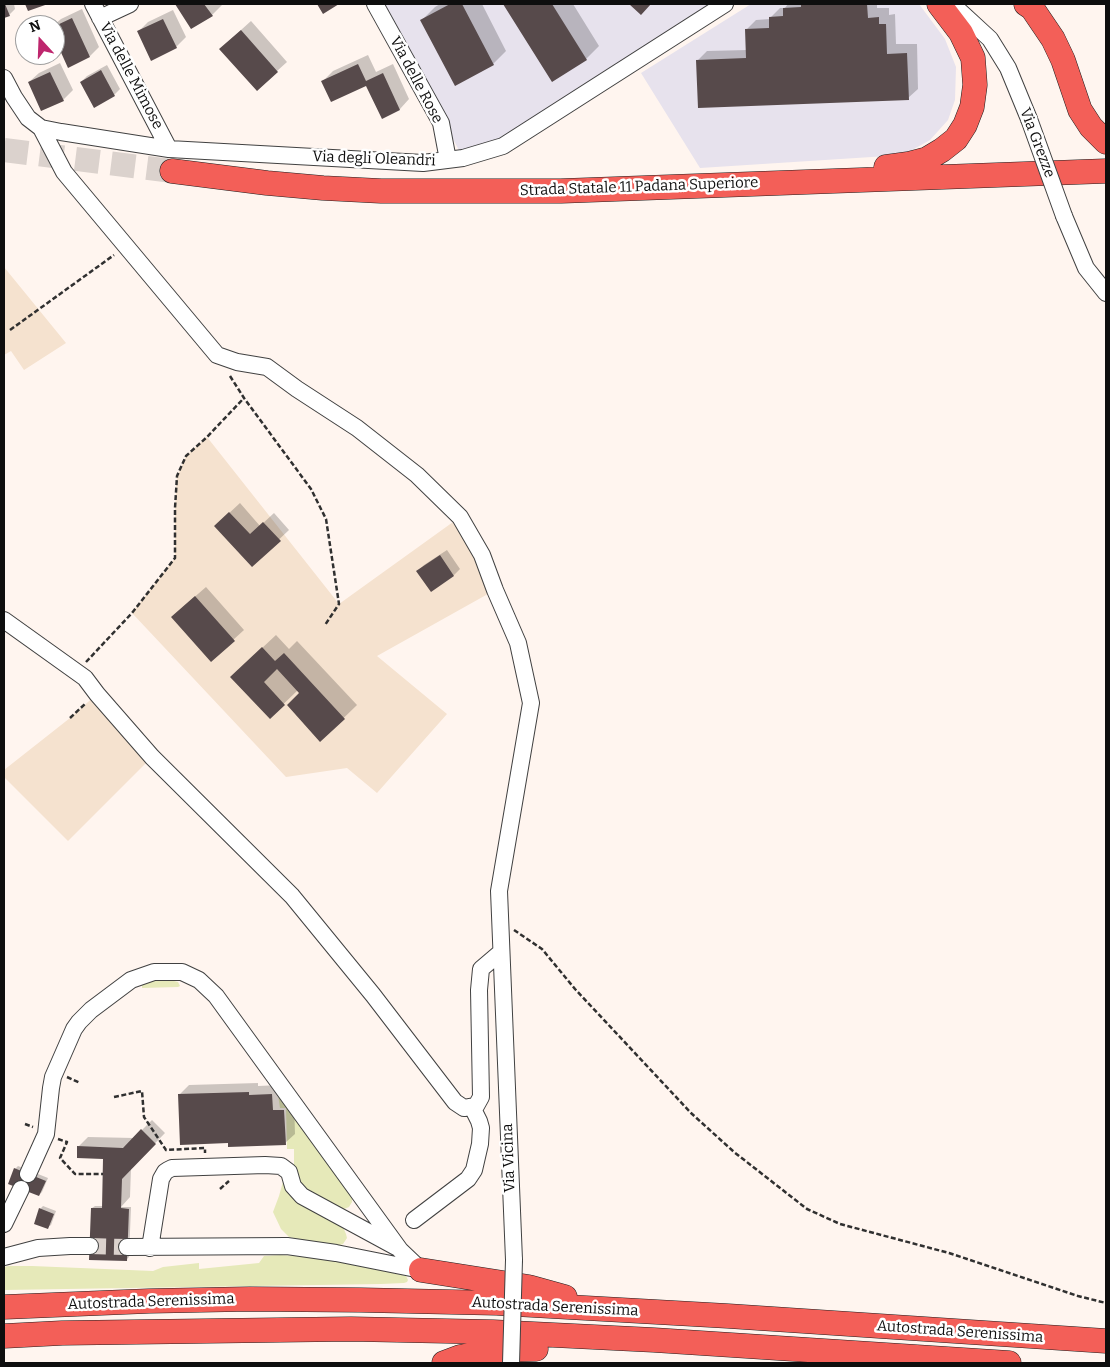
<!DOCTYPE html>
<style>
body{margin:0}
#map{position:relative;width:1110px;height:1367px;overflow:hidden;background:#fff5ef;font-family:Bitter,serif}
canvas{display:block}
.frame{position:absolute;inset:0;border:5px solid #0e0e0e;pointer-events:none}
.north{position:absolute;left:15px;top:15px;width:50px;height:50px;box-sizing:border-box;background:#fff;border:1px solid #9f9f9f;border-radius:50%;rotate:340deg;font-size:14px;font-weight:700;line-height:20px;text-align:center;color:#0e0e0e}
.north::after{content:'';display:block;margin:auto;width:18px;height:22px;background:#be266d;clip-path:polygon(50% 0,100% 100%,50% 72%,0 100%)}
</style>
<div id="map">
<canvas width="1110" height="1367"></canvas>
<div class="frame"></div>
<div class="north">N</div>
</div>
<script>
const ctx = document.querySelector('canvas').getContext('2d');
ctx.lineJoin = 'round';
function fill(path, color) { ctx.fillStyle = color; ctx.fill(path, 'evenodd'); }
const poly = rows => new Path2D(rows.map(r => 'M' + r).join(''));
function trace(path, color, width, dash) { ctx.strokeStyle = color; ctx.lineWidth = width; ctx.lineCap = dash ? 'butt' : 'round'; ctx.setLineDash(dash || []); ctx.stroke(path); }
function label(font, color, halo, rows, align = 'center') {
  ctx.font = font + ' Bitter,serif'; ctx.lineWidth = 5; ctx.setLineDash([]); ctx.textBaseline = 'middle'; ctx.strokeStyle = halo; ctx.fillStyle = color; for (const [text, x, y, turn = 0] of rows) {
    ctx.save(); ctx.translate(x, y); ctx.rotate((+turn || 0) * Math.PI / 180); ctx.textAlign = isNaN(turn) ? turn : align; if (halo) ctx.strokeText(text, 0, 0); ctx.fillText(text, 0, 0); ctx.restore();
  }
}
const industrial = poly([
 [382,4,725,4,503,146,463,158],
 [751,4,919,4,945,39,956,67,955,100,948,120,930,140,903,155,700,168,641,73]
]);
const farmland = poly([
 [4,267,66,343,24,370,11,351,4,355],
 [207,437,339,604,460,517,495,590,377,656,447,714,377,793,347,768,286,777,132,613,175,558,175,508,177,476,186,456],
 [97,694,152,757,68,841,4,777,4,770,70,718]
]);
const green = poly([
 [147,981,174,981,178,982,180,986,178,987,142,988,142,985],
 [278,1095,352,1196,352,1202,349,1207,344,1209,337,1209,317,1198,300,1185,294,1167,294,1149,287,1149,286,1108,280,1108],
 [284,1178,343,1227,346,1234,347,1238,343,1244,337,1246,329,1245,289,1237,281,1229,273,1212,279,1196],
 [280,1255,326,1258,406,1276,408,1280,407,1282,404,1283,381,1284,4,1290,4,1267,9,1266,32,1266,153,1271,163,1267,199,1263,199,1269,259,1263,264,1256]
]);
const shadow = poly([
 [4,4,14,4,15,9,9,15,4,17],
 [177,4,221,4,222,5,212,15,191,28],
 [440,4,482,4,506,51,493,64,422,20,435,7],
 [505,4,573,4,599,46,586,59,553,81],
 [788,4,877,4,877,8,889,8,889,15,895,14,896,44,917,44,918,89,908,98,697,61,707,51,747,50,746,30,756,20,770,19,770,18,780,8,785,8],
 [82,9,99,47,90,56,55,36,54,25,61,19],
 [173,10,186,37,176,47,138,32,148,22],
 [251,21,287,62,257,89,231,39],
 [368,55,376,72,393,64,409,99,400,109,382,117,367,84,323,81,333,71],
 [60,63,73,90,63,100,29,82,39,73],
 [107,65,120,89,114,95,81,82,87,76],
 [240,503,260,526,274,513,289,530,252,565,226,516],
 [447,550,460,569,454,575,431,590,418,571,424,565],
 [206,587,244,630,211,660,183,607],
 [276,635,289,649,297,641,357,705,321,740,301,693,298,690,270,717,245,664],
 [258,1083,258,1086,281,1085,282,1101,294,1100,295,1134,285,1143,179,1095,189,1085],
 [152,1120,165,1133,131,1168,130,1197,121,1207,131,1207,129,1257,126,1260,92,1208,95,1206,103,1206,104,1158,78,1147,88,1137,134,1138],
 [18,1166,48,1178,42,1192,39,1195,15,1169],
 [43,1206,56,1211,51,1225,48,1227,40,1209]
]);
const building = poly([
 [4,4,5,4,10,16,4,18],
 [25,4,48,4,28,11],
 [175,4,204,4,213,16,191,29],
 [317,4,339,4,323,14],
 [450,4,462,4,494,65,455,86,420,20],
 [503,4,552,4,587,60,552,82],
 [629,4,651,4,641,15],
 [801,4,867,4,868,18,879,17,879,24,886,24,887,54,907,53,909,100,698,108,696,60,746,58,745,29,769,28,769,17,783,16,783,8,801,7],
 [72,18,90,57,68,68,55,39,55,26],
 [163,19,177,48,151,61,137,31],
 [241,30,278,72,257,91,219,49],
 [358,64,366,81,383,73,400,110,382,119,366,86,331,102,321,81],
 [101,70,115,96,94,108,80,82],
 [50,72,64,101,41,111,28,82],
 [229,512,250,534,263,522,281,541,252,567,214,526],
 [440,555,454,576,431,592,416,571],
 [195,596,235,641,211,662,171,617],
 [262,647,275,661,284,653,345,719,320,742,287,705,299,693,277,669,264,682,285,705,270,719,230,677],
 [249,1092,249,1095,272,1094,273,1110,284,1110,286,1145,228,1147,228,1143,180,1145,178,1094],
 [141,1129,156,1144,122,1179,121,1208,129,1209,127,1261,89,1260,91,1208,102,1208,103,1159,77,1158,77,1146,123,1148],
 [14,1168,46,1181,39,1196,8,1184],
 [39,1208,54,1214,48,1229,34,1224]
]);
const minorTunnel = poly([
 [90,1246,127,1247]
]);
const highwayTunnel = poly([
 [4,150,172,171]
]);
const path = poly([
 [10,330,114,255],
 [230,376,244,398,311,489,326,519,339,604,325,625],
 [86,662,132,613,175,558,175,508,177,476,186,456,207,437,244,398],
 [70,718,86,703],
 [514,930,542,949,575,989,691,1113,734,1152,807,1209,840,1224,949,1253,1078,1296,1106,1303],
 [67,1077,80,1083],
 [114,1097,142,1091,144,1117,166,1150,205,1148,205,1153],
 [25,1124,33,1127],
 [58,1139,67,1142,60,1158,75,1174,103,1174],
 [220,1189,229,1181]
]);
const minor = poly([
 [93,4,169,149],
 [375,4,441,123,448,160],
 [952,4,990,39,1008,68,1029,119],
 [100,18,130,4],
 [4,78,14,97,28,118,41,128,61,132,169,149,423,163,463,158,503,146,725,4],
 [41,128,64,172,217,355,237,362,267,367,297,389,357,428,417,475,460,517,482,555,495,590,518,643,531,703,499,891,514,1260],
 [1064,216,1086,268,1106,293],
 [4,620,85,678,97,694,152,757,292,896,373,995,455,1102,464,1108,476,1106,481,1097,479,990,481,969,501,952],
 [28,1174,46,1134,51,1088,53,1077,74,1029,79,1022,91,1010,131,980,154,972,182,972,199,980,216,996,400,1250,421,1270],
 [414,1220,468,1179,474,1170,480,1144,481,1128,479,1121,472,1107],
 [4,1224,21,1189],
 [127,1247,287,1246,336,1253,421,1270],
 [150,1248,161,1179,165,1172,168,1170,172,1168,265,1165,281,1166,289,1172,293,1186,302,1196,396,1247],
 [4,1257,38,1248,70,1246,90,1246]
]);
const highway = poly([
 [1026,4,1032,8,1053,39,1063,60,1080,110,1091,127,1106,142],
 [886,167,908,164,927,159,942,150,956,139,965,125,972,107,975,85,973,58,961,33,939,4],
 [172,171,267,183,323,188,381,191,561,191,1106,171],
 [421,1270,529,1287,565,1297],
 [4,1307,149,1301,250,1299,361,1300,497,1303,728,1316,1106,1341],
 [4,1336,62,1333,351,1329,493,1332,654,1340,1009,1363],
 [444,1363,460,1357,485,1352,501,1350,536,1349]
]);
const minorBridge = poly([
 [1029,119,1064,216],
 [511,1363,514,1260]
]);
const streetNames = [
 ["Via delle Mimose",131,76,62],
 ["Via delle Rose",416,80,62],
 ["Via Grezze",1037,143,69],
 ["Via degli Oleandri",374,159,2],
 ["Strada Statale 11 Padana Superiore",639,187,-2],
 ["Via Vicina",509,1158,-92],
 ["Autostrada Serenissima",151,1302,-2],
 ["Autostrada Serenissima",555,1307,3],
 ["Autostrada Serenissima",960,1332,4]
];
fill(industrial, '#e7e2ed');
fill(farmland, '#f5e2cf');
fill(green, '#e6e9b9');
fill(shadow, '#0003');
fill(building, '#574a4b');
trace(minorTunnel, '#dbd2cd', 16, [16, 8]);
trace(highwayTunnel, '#dbd2cd', 24, [24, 12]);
trace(minor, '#414141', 18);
trace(highway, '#1f1f1f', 25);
trace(path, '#303030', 2.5, [5, 2.5]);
trace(minor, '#fff', 16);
trace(highway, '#f35f58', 24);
trace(minorBridge, '#414141', 18, []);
trace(minorBridge, '#fff', 16);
label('15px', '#0e0e0e', '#fff', streetNames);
</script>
